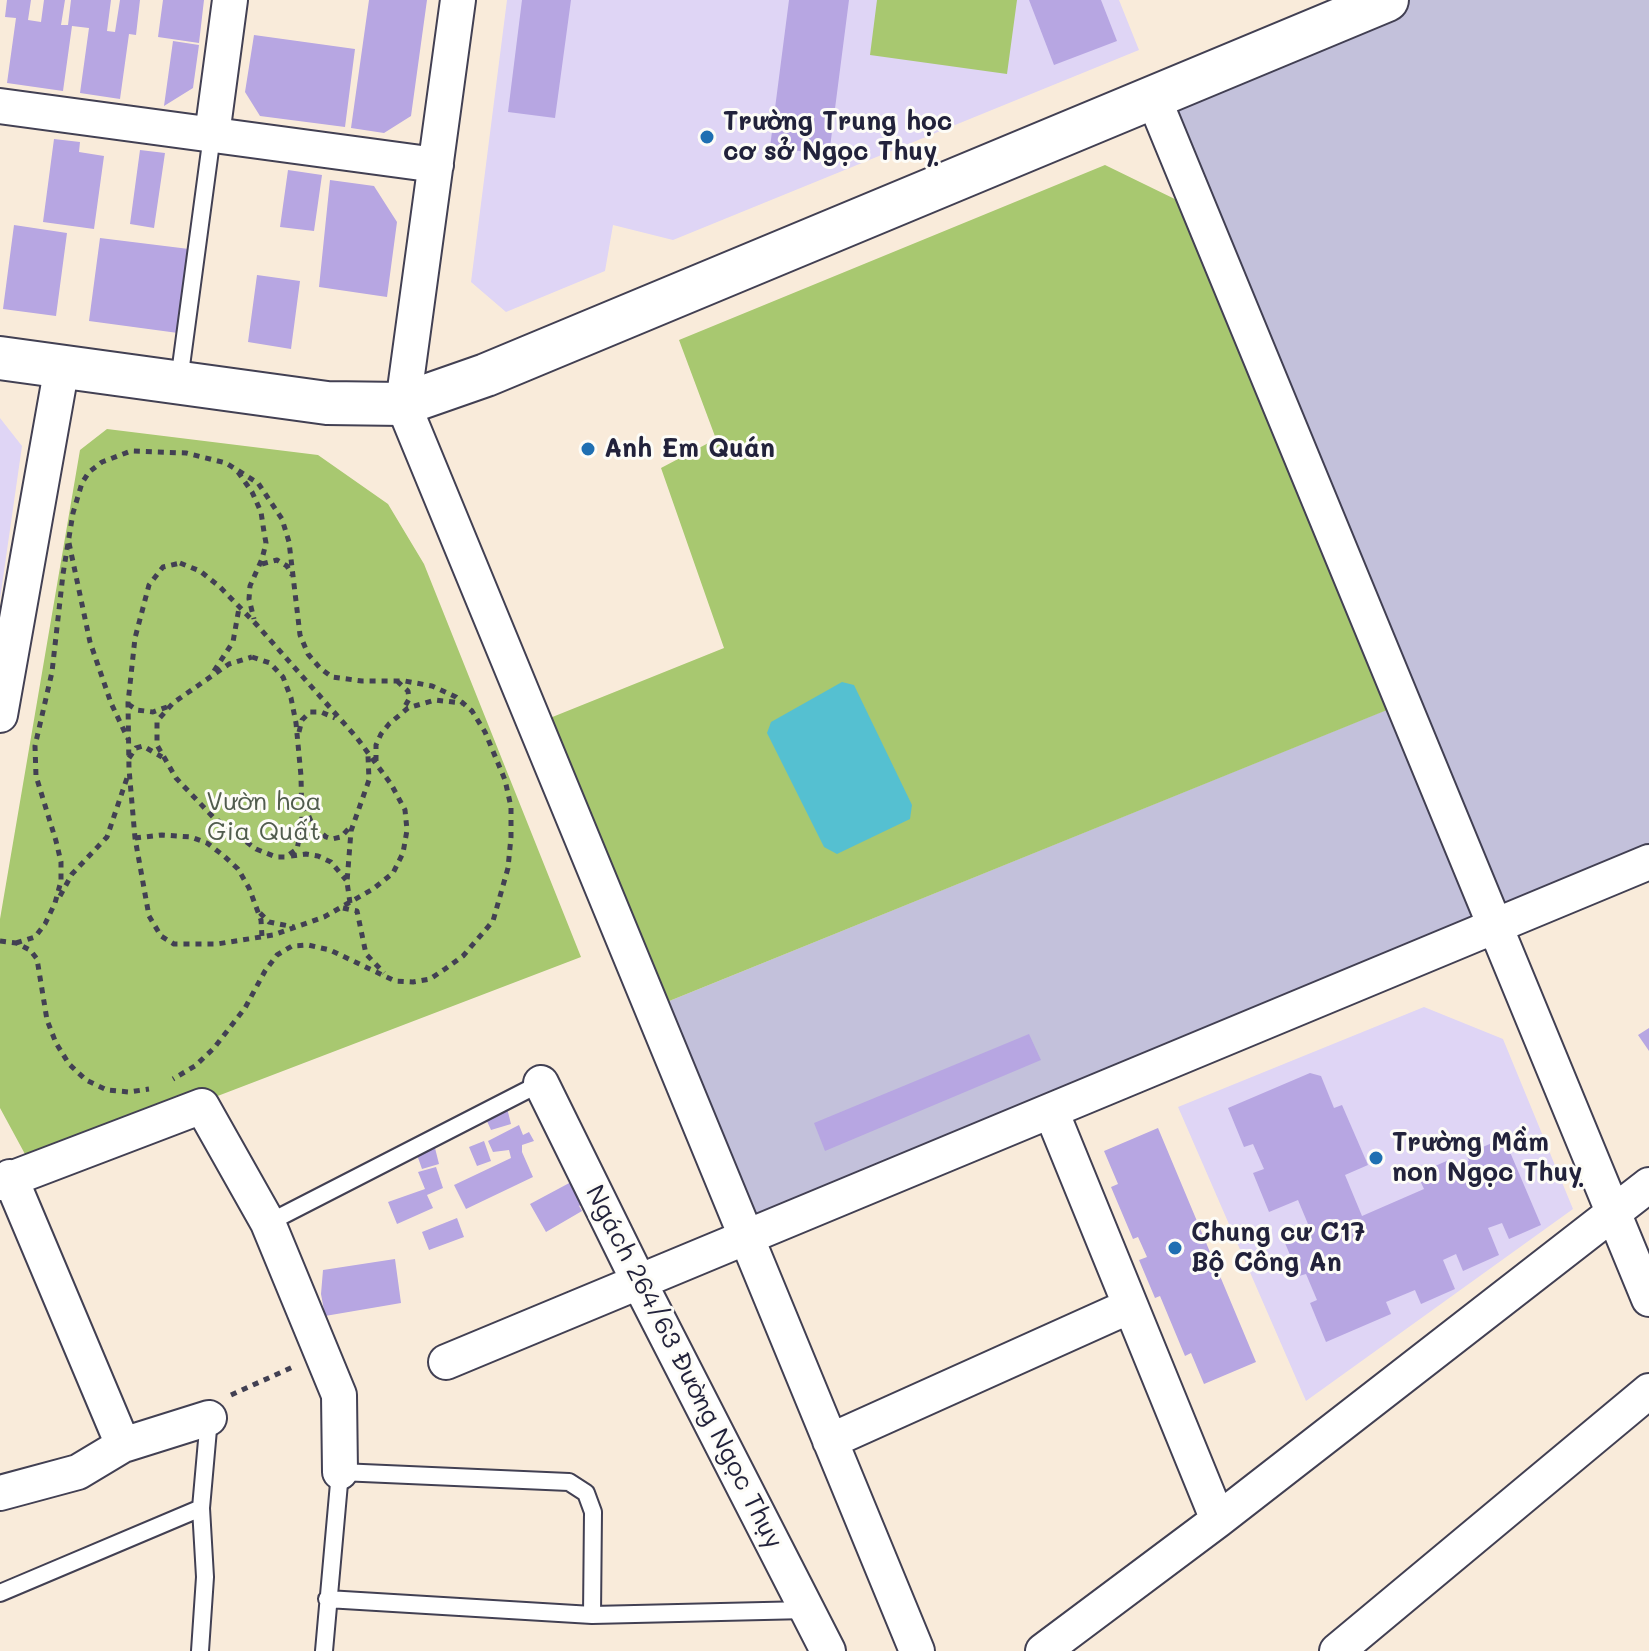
<!DOCTYPE html>
<meta charset="utf-8">
<style>
body{margin:0}
canvas{display:block;background:#f9ebda}
</style>
<canvas width="1649" height="1651"></canvas>
<script>
const ctx = document.querySelector('canvas').getContext('2d');
ctx.lineJoin = 'round';
function fill(path, color) { ctx.fillStyle = color; ctx.fill(path, 'evenodd'); }
const poly = rows => new Path2D(rows.map(r => 'M' + r).join(''));
function trace(path, color, width, dash) { ctx.strokeStyle = color; ctx.lineWidth = width; ctx.lineCap = dash ? 'butt' : 'round'; ctx.setLineDash(dash || []); ctx.stroke(path); }
function label(font, color, halo, rows, align = 'center') {
  ctx.font = font + ' Mali,sans-serif'; ctx.lineWidth = 6; ctx.setLineDash([]); ctx.textBaseline = 'middle'; ctx.strokeStyle = halo; ctx.fillStyle = color; for (const [text, x, y, turn = 0] of rows) {
    ctx.save(); ctx.translate(x, y); ctx.rotate((+turn || 0) * Math.PI / 180); ctx.textAlign = isNaN(turn) ? turn : align; if (halo) ctx.strokeText(text, 0, 0); ctx.fillText(text, 0, 0); ctx.restore();
  }
}
const built = poly([
 [507,0,1119,0,1139,50,673,240,613,225,605,271,506,312,471,282],
 [0,418,22,446,0,599],
 [1424,1007,1503,1039,1573,1209,1306,1401,1178,1107]
]);
const industrial = poly([
 [1387,0,1649,0,1649,862,746,1237,652,1008,1391,708,1153,97]
]);
const green = poly([
 [877,0,1017,0,1007,74,870,55],
 [1105,165,1183,203,1392,708,652,1008,535,724,724,648,661,468,716,439,679,340],
 [107,429,318,455,388,504,424,564,581,957,32,1167,0,1108,0,919,80,450]
]);
const water = poly([
 [842,682,854,685,912,805,910,819,837,854,824,847,767,733,771,722]
]);
const building = poly([
 [7,0,31,0,28,20,41,22,44,0,65,0,61,25,68,25,71,0,111,0,107,31,115,32,120,0,140,0,136,35,129,34,120,99,80,93,89,28,72,26,63,91,7,83,16,18,5,17],
 [163,0,204,0,199,43,158,37],
 [369,0,427,0,411,116,384,133,351,128],
 [522,0,571,0,555,118,508,112],
 [789,0,849,0,829,155,770,147],
 [1029,0,1101,0,1117,41,1054,65],
 [254,35,355,49,345,127,260,116,245,92],
 [173,41,199,45,193,88,164,106],
 [54,139,80,142,79,152,104,156,94,229,43,222],
 [140,150,165,153,154,228,130,224],
 [288,170,322,175,314,231,280,227],
 [330,180,374,186,397,222,387,297,319,287],
 [14,225,67,233,56,316,3,309],
 [100,238,189,249,178,333,89,321],
 [257,275,300,281,291,349,248,342],
 [1649,1028,1649,1051,1638,1035],
 [1029,1034,1041,1060,825,1151,814,1123],
 [1310,1073,1321,1076,1334,1108,1342,1105,1368,1165,1345,1175,1362,1216,1424,1189,1417,1174,1451,1159,1454,1167,1469,1161,1466,1154,1504,1138,1541,1225,1509,1239,1502,1223,1488,1228,1499,1255,1463,1271,1456,1254,1443,1260,1455,1289,1421,1304,1415,1290,1386,1302,1391,1314,1326,1342,1310,1303,1317,1300,1306,1274,1299,1276,1282,1236,1308,1224,1298,1200,1269,1212,1253,1173,1264,1169,1253,1144,1244,1147,1228,1108],
 [506,1104,511,1124,491,1130,486,1119],
 [519,1125,523,1135,529,1132,534,1141,522,1145,522,1152,533,1177,466,1209,454,1185,511,1158,509,1150,493,1152,488,1141],
 [1158,1128,1256,1362,1204,1384,1191,1353,1185,1356,1160,1296,1155,1298,1139,1260,1147,1257,1138,1237,1133,1239,1111,1187,1118,1184,1104,1151],
 [484,1141,491,1161,477,1166,469,1147],
 [434,1144,439,1164,422,1169,416,1152],
 [436,1167,443,1188,427,1195,433,1208,397,1224,388,1202,425,1189,418,1172],
 [573,1181,584,1203,579,1206,582,1211,546,1232,530,1204],
 [457,1218,464,1237,429,1250,422,1232],
 [395,1259,401,1303,325,1316,321,1294,323,1270]
]);
const path = poly([
 [238,472,252,492,261,512,264,532,266,543,262,559,250,586,249,599,254,619],
 [69,543,90,642,111,703,128,739],
 [180,563,200,571,220,587,256,624,357,738,391,784,405,810,407,830,403,853,393,873,373,889,324,917,273,935,217,944,174,944,161,936,149,916,135,838,129,769,128,703,135,638,149,585,163,567,180,563],
 [262,564,277,560,287,566,292,575],
 [252,657,270,663,283,677,291,698,296,723,301,776,302,826,297,849,286,857,276,857,256,849,213,817,176,778,157,745,157,721,173,703,229,664,252,657],
 [214,671,233,642,239,608],
 [397,681,408,691,409,699,404,708],
 [128,704,137,710,153,712,167,707],
 [299,732,302,720,310,712,321,712,335,718],
 [129,758,136,748,143,746,162,757],
 [376,761,376,745,381,734,389,724,408,708,435,700,462,703],
 [304,805,313,826,326,837,332,839,341,837,351,826],
 [135,838,162,835,191,837,207,843,224,856,238,869,249,888,261,920,262,937],
 [291,856,306,854,318,856,331,862,346,880],
 [60,896,72,874,107,837,128,775],
 [350,903,347,882,351,831,369,780,368,756],
 [343,908,357,911,366,954,384,973],
 [260,913,269,922,294,927],
 [0,941,16,943,30,950,37,959,47,1020,56,1043,69,1064,86,1080,107,1090,129,1092,149,1089],
 [16,943,35,937,45,924,55,903,61,881,61,862,56,841,36,776,35,746,52,672,63,574,73,513,82,483,89,472,102,462,131,451,186,453,226,463,258,483,282,519,289,542,300,635,308,654,320,668,332,677,362,681,405,681,432,686,456,697,472,711,485,732,505,780,511,807,511,837,508,868,493,921,463,956,445,969,430,979,413,982,395,981,330,950,308,945,292,946,277,955,265,971,245,1008,214,1048,195,1066,173,1079],
 [231,1395,295,1366]
]);
const service = poly([
 [179,381,212,135],
 [268,1223,541,1083],
 [0,1593,201,1508,209,1418],
 [327,1599,592,1615,807,1610],
 [200,1651,205,1577,201,1508],
 [324,1651,340,1472,569,1482,586,1493,593,1512,592,1615]
]);
const minor = poly([
 [458,0,403,404,917,1651],
 [1153,97,1649,1299],
 [0,106,436,165],
 [212,135,230,0],
 [0,715,62,366],
 [541,1083,639,1282,828,1651],
 [1051,1111,1218,1520],
 [10,1177,123,1445],
 [0,1183,202,1106,268,1223,339,1395,340,1472],
 [446,1362,1649,862],
 [830,1441,1130,1306],
 [0,1493,78,1472,123,1445,209,1418],
 [1043,1651,1218,1520,1649,1185],
 [1337,1651,1649,1391]
]);
const tertiary = poly([
 [0,358,327,403,403,404,486,375,1387,0]
]);
const markers = [
 [707,137,8,"#1f6fb2"],
 [588,449,8,"#1f6fb2"],
 [1376,1158,8,"#1f6fb2"],
 [1175,1248,8,"#1f6fb2"]
];
const poiNames = [
 ["Trường Trung học",723,122],
 ["cơ sở Ngọc Thuỵ",723,152],
 ["Anh Em Quán",604,449],
 ["Trường Mầm",1392,1143],
 ["non Ngọc Thuỵ",1392,1173],
 ["Chung cư C17",1191,1233],
 ["Bộ Công An",1191,1263]
];
const parkNames = [
 ["Vườn hoa",264,802],
 ["Gia Quất",264,832]
];
const streetNames = [
 ["Ngách 264/63 Đường Ngọc Thụy",684,1367,63]
];
fill(built, '#dfd5f5');
fill(industrial, '#c3c1db');
fill(green, '#a8c870');
fill(water, '#55c0d1');
fill(building, '#b7a6e2');
trace(service, '#424053', 20);
trace(minor, '#424053', 38);
trace(tertiary, '#424053', 46);
trace(path, '#424053', 5, [6, 6]);
trace(service, '#fff', 16);
trace(minor, '#fff', 34);
trace(tertiary, '#fff', 42);
for (const [x, y, r, color] of markers) { const dot = new Path2D(); dot.arc(x, y, r, 0, 2 * Math.PI); ctx.fillStyle = color; ctx.fill(dot); trace(dot, '#fdfcf7', 3); }
label('bold 26px', '#22223b', '#fdfcf7', poiNames, 'left');
label('26px', '#515c4e', '#fdfcf7', parkNames);
label('26px', '#22223b', '#fdfcf7', streetNames);
</script>
